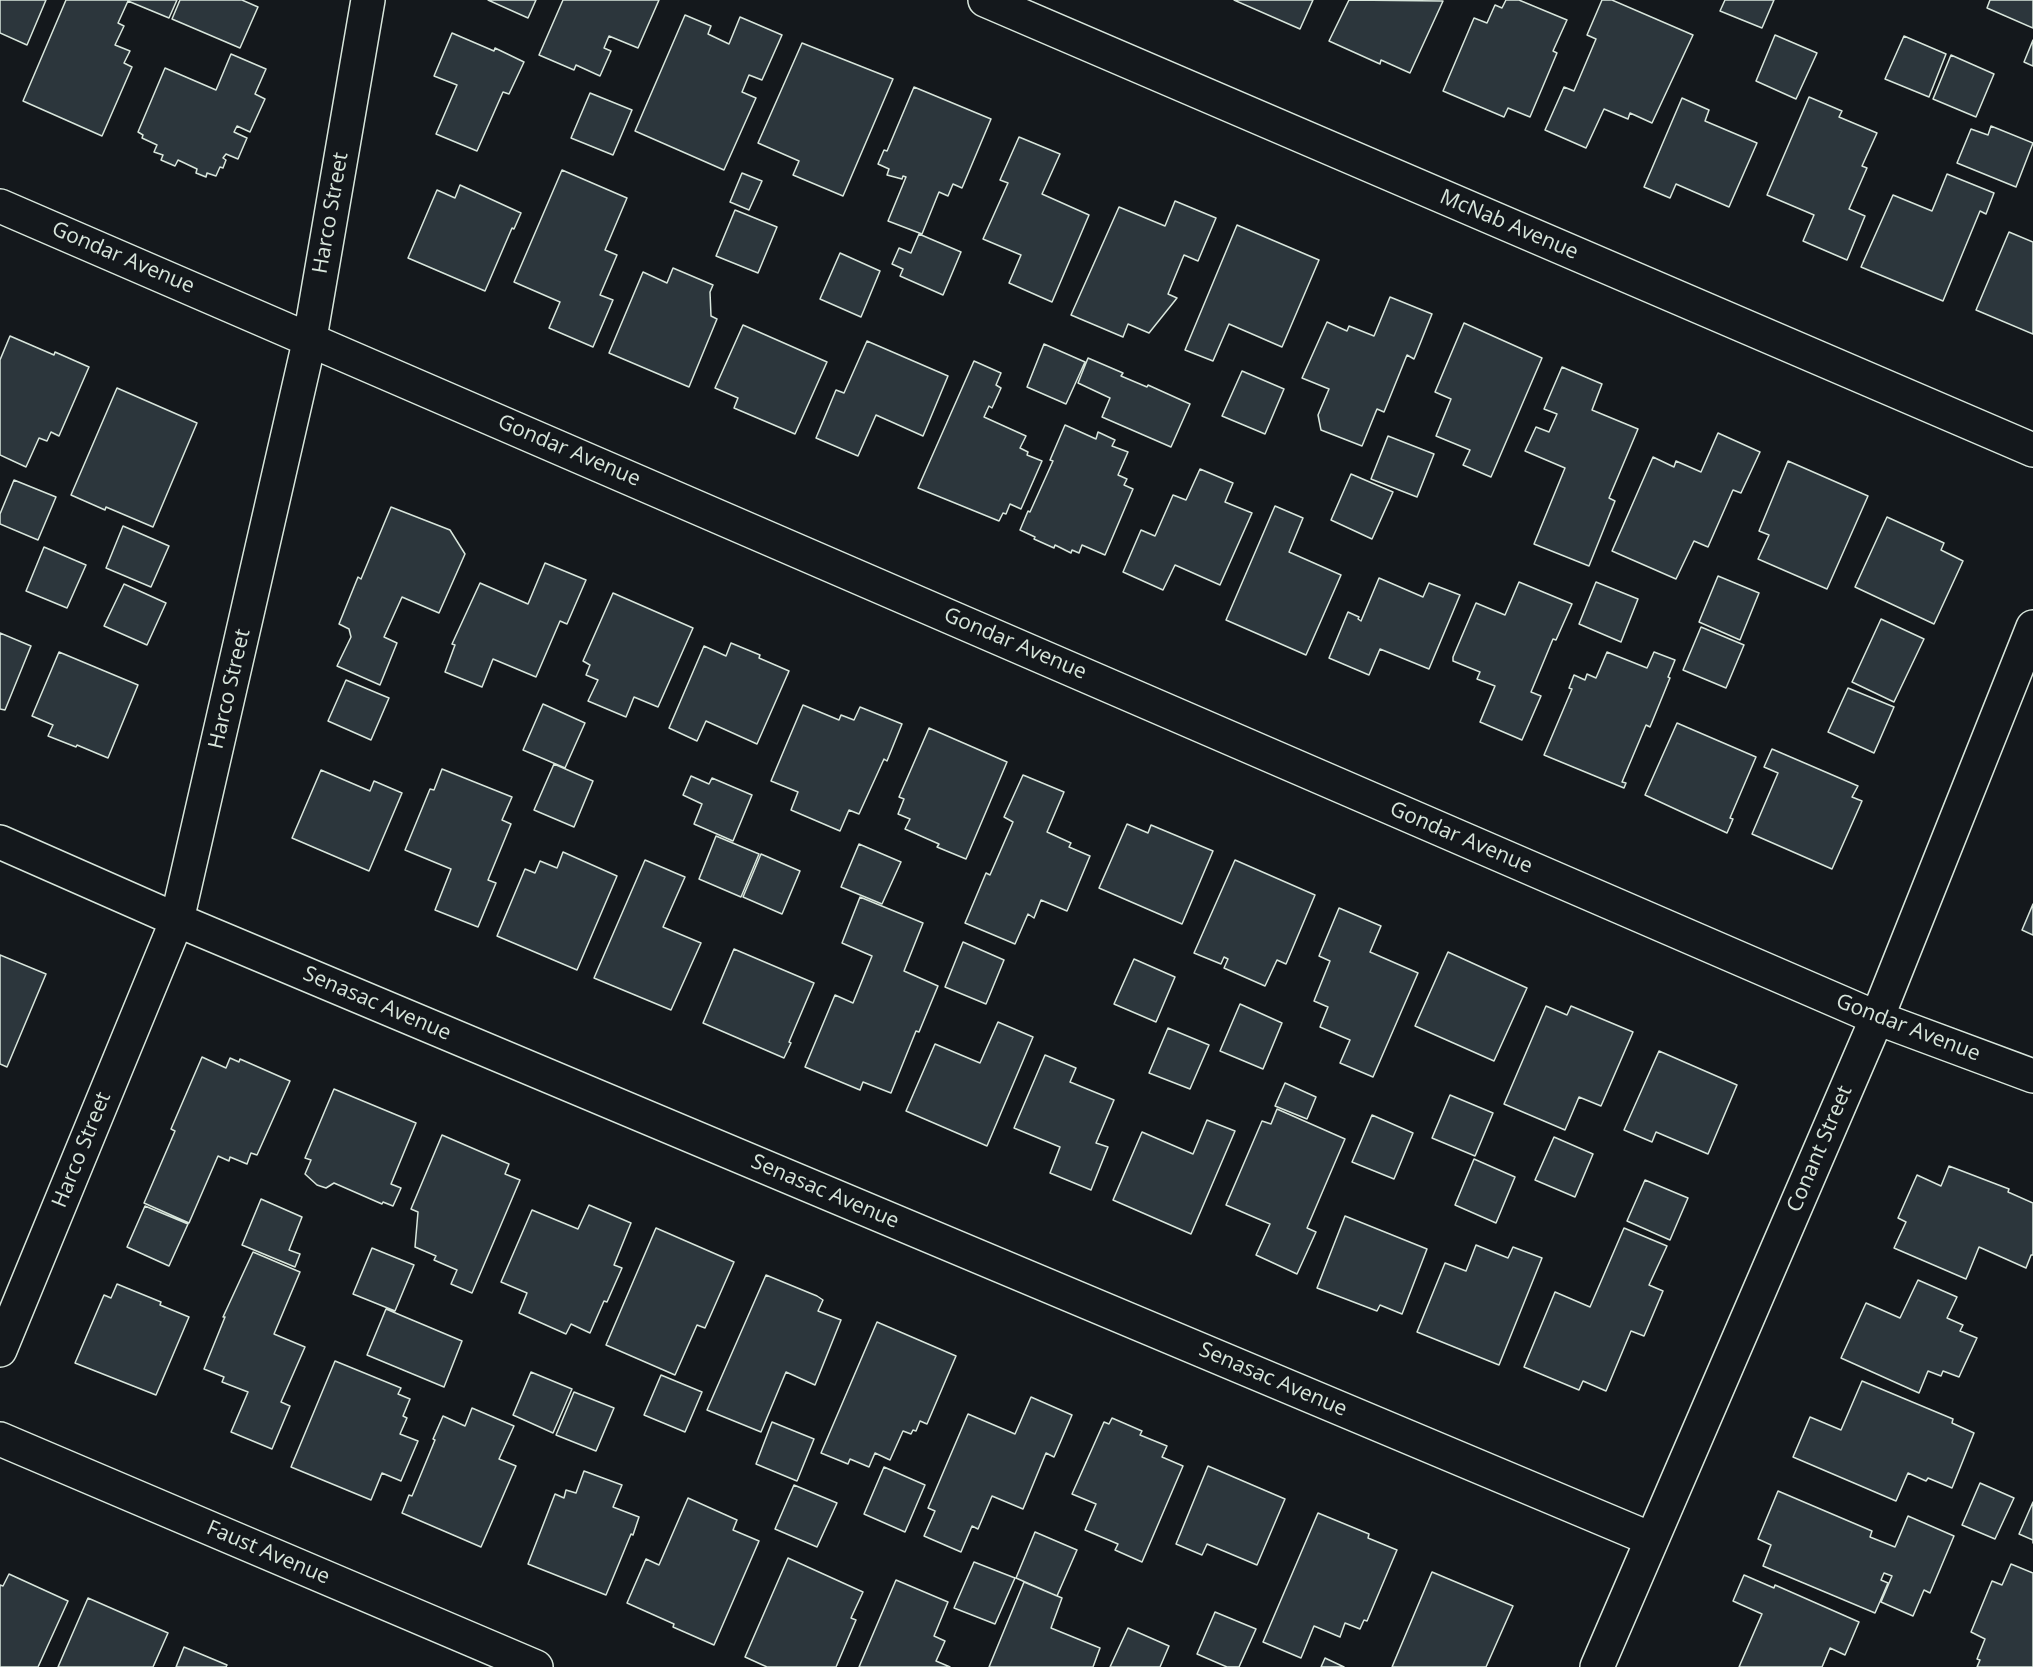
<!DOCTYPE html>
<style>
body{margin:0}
canvas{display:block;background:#14181c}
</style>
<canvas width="2033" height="1667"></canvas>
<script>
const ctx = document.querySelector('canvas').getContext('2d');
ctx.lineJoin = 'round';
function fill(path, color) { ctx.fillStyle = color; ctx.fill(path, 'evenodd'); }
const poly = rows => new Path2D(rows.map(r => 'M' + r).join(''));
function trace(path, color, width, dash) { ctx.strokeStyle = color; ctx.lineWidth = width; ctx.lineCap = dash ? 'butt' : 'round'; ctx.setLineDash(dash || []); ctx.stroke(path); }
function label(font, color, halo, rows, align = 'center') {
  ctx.font = font + ' "Open Sans",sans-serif'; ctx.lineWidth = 4.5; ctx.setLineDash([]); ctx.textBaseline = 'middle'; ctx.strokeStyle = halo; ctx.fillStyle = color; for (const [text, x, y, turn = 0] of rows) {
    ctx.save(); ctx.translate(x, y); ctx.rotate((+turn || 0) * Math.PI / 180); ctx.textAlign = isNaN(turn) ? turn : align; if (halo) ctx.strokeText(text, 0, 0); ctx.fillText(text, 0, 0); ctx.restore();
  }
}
const building = poly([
 [0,0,46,0,27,45,0,33,0,0],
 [66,0,177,0,169,18,128,1,118,23,124,26,115,45,130,51,124,63,132,67,102,136,23,101,66,0],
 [180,0,242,0,258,7,240,48,172,19,180,0],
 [488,0,536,0,528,18,488,0],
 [563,0,659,0,638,48,609,36,604,48,611,51,600,76,576,65,574,70,539,55,563,0],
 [1234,0,1313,0,1300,29,1234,0],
 [1349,0,1443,1,1410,73,1381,60,1380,64,1329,41,1349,0],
 [1506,0,1519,0,1567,20,1553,51,1557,53,1530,117,1508,108,1504,117,1443,91,1474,18,1487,23,1495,5,1502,8,1506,0],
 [1602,0,1612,0,1693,35,1652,123,1630,113,1628,119,1604,109,1586,148,1545,130,1564,87,1574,91,1596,39,1587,35,1602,0],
 [1725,0,1774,0,1762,28,1720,11,1725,0],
 [1990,0,2033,0,2033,28,1987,8,1990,0],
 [685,15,711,26,708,34,729,44,740,17,782,35,762,80,749,75,742,92,756,98,724,170,635,131,685,15],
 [452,33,494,51,495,48,524,62,509,94,503,92,477,151,436,134,457,85,434,76,452,33],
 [1775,35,1817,53,1796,99,1756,81,1775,35],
 [1904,36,1946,54,1929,97,1885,79,1904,36],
 [2033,40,2033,66,2024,62,2033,40],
 [802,43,893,79,843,196,793,175,799,161,758,143,802,43],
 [231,54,266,69,255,94,265,99,250,132,237,126,234,132,247,138,238,159,226,154,223,158,226,160,223,168,220,167,216,176,207,173,206,177,196,173,197,169,178,160,175,166,161,160,163,155,154,152,157,145,142,138,143,135,138,132,165,68,216,90,231,54],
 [1951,55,1994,74,1976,117,1933,99,1951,55],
 [914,87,991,119,962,188,953,184,948,196,939,192,922,234,888,221,906,177,903,176,902,179,887,175,889,169,878,164,884,150,887,151,914,87],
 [590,93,632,110,613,155,571,138,590,93],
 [1809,97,1842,111,1839,117,1877,133,1862,166,1867,168,1849,209,1865,216,1847,260,1803,241,1814,215,1767,195,1809,97],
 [1682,98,1709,110,1705,121,1757,143,1729,207,1676,184,1670,198,1644,187,1682,98],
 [1991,126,2033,143,2016,187,1957,163,1971,129,1988,135,1991,126],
 [1019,137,1060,154,1042,194,1089,215,1052,302,1009,283,1021,255,983,239,1008,183,1000,180,1019,137],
 [562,170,627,198,605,250,617,255,600,295,613,300,593,347,549,328,560,302,514,282,562,170],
 [742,173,762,181,749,210,730,202,742,173],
 [1947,174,1994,193,1986,214,1980,211,1943,301,1861,267,1893,195,1932,211,1947,174],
 [460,185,521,213,514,229,512,228,485,291,408,258,437,190,455,198,460,185],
 [1175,201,1216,218,1198,261,1184,255,1168,294,1177,298,1149,333,1128,324,1123,337,1071,315,1119,207,1165,226,1175,201],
 [735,210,777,227,758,273,716,256,735,210],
 [1237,225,1319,260,1282,347,1229,324,1213,361,1185,350,1237,225],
 [2009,232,2033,242,2033,334,1976,310,2009,232],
 [919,234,961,252,943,295,900,276,903,269,892,264,899,248,911,253,919,234],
 [840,253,880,271,861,317,820,299,840,253],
 [673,268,713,285,710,292,711,316,717,319,689,387,609,353,643,272,667,283,673,268],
 [1390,297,1432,314,1414,359,1407,355,1384,412,1377,409,1362,446,1321,430,1318,415,1329,389,1302,378,1327,322,1347,331,1349,326,1374,336,1390,297],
 [1464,323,1542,358,1491,477,1463,465,1470,450,1436,436,1451,399,1435,392,1464,323],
 [743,325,827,362,795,434,734,408,738,398,715,388,743,325],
 [10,336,54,355,55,352,89,367,59,436,51,432,47,441,39,438,26,467,0,455,0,360,10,336],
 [867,341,948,376,923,436,876,415,858,456,816,438,836,390,844,393,867,341],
 [1044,344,1085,362,1066,404,1027,387,1044,344],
 [1088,358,1123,373,1121,376,1147,387,1148,385,1190,404,1171,447,1102,417,1110,398,1078,383,1088,358],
 [974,361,1001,373,996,385,1001,388,992,408,989,406,984,417,1026,436,1020,448,1028,452,1027,455,1042,461,1021,509,1010,504,1006,514,1003,513,999,521,918,488,974,361],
 [1562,367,1602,384,1592,410,1638,429,1609,498,1615,501,1589,566,1534,544,1565,468,1525,451,1536,427,1549,432,1557,414,1544,409,1562,367],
 [1242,371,1284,389,1265,434,1222,416,1242,371],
 [117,388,197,423,153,527,106,507,105,510,71,495,117,388],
 [1065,425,1096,439,1098,432,1115,440,1112,446,1128,452,1118,475,1127,479,1124,485,1133,489,1105,555,1082,545,1079,553,1072,550,1071,553,1055,545,1054,548,1034,539,1035,537,1020,530,1028,511,1030,512,1053,461,1050,460,1065,425],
 [1718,433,1760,452,1741,493,1733,490,1708,547,1694,541,1676,579,1612,551,1653,457,1674,467,1676,461,1701,472,1718,433],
 [1388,436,1434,454,1417,497,1371,479,1388,436],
 [1788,461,1868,496,1827,589,1758,559,1769,535,1759,531,1788,461],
 [1200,469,1233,483,1225,502,1252,513,1220,585,1175,565,1163,590,1123,572,1141,530,1155,536,1173,495,1186,500,1200,469],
 [1351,474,1393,492,1372,539,1331,520,1351,474],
 [14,480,56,497,38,540,0,524,0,514,14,480],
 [1275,506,1303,518,1289,552,1341,575,1306,655,1226,620,1275,506],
 [391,507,450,530,465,554,439,613,402,597,384,637,397,643,380,685,337,666,351,637,349,629,339,624,358,577,361,579,391,507],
 [1887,517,1944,543,1941,550,1963,561,1934,624,1855,587,1887,517],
 [123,526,169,546,151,587,106,568,123,526],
 [44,547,86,565,67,608,26,591,44,547],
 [545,563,586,580,567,624,560,621,536,677,493,659,482,687,445,672,455,645,452,644,480,583,528,604,545,563],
 [1718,576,1759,593,1740,640,1699,622,1718,576],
 [1379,578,1423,597,1429,583,1460,595,1429,669,1380,649,1369,675,1329,658,1348,612,1359,617,1358,619,1361,621,1379,578],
 [1519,582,1572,604,1556,640,1553,639,1531,692,1541,696,1522,740,1480,722,1495,686,1477,679,1480,672,1453,661,1453,657,1476,603,1505,615,1519,582],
 [1596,582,1638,599,1621,642,1579,624,1596,582],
 [124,584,166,603,147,645,104,626,124,584],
 [613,593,693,628,658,707,634,697,626,717,588,701,598,680,586,675,590,665,583,661,613,593],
 [1881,619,1924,639,1894,702,1852,682,1881,619],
 [1701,627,1744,645,1726,688,1683,670,1701,627],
 [0,633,31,646,5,710,0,709,0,633],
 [731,643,760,655,759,658,789,671,757,744,706,721,697,741,669,728,704,646,726,656,731,643],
 [59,652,138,685,108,758,77,745,76,747,48,736,53,725,32,716,59,652],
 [1607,652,1647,668,1654,652,1675,660,1668,677,1670,678,1650,727,1646,725,1622,782,1626,783,1624,788,1544,755,1572,689,1569,688,1574,675,1585,680,1587,674,1596,678,1607,652],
 [346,680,389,698,371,740,328,721,346,680],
 [1848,688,1894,707,1874,753,1828,732,1848,688],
 [543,704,585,723,565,768,523,750,543,704],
 [803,705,839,720,841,715,854,720,860,707,902,724,887,761,884,759,859,814,849,810,840,831,791,810,798,792,771,781,803,705],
 [1677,723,1756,757,1730,818,1733,819,1727,833,1645,795,1677,723],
 [929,728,1007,762,966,859,937,847,939,844,905,829,910,819,898,814,904,799,899,797,929,728],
 [1772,749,1858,786,1852,797,1862,801,1832,869,1752,834,1778,773,1764,767,1772,749],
 [554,764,593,781,574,827,534,810,554,764],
 [442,769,512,797,502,820,511,824,488,880,496,883,478,927,435,910,451,869,405,850,430,789,434,790,442,769],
 [321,770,370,791,374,781,402,793,369,871,292,838,321,770],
 [1023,775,1064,792,1047,832,1071,843,1069,847,1090,856,1067,911,1041,900,1034,918,1028,914,1015,944,965,923,986,873,990,875,1013,822,1004,817,1023,775],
 [691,776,709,784,712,778,752,795,733,841,694,824,702,804,683,795,691,776],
 [1127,824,1148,833,1151,825,1213,851,1182,924,1099,888,1127,824],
 [716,836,759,854,741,897,699,879,716,836],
 [859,844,901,862,882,904,841,887,859,844],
 [563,852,617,876,577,970,497,936,525,869,535,873,540,861,557,868,563,852],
 [761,854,800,871,782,914,743,897,761,854],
 [645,860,685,877,663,927,701,943,671,1010,594,978,645,860],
 [1235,860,1315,895,1286,964,1277,960,1265,986,1224,968,1228,959,1224,957,1221,964,1194,953,1235,860],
 [860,897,923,923,904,971,938,986,919,1032,916,1031,891,1093,863,1082,860,1090,805,1067,835,995,853,1003,872,956,842,943,860,897],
 [2033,904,2033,935,2022,930,2033,904],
 [1339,908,1381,926,1370,952,1418,973,1373,1077,1340,1063,1350,1040,1320,1027,1328,1007,1314,1001,1330,961,1319,956,1339,908],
 [963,942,1004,960,986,1004,945,987,963,942],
 [734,949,814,983,789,1042,791,1043,784,1058,703,1023,734,949],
 [1448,952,1527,988,1494,1061,1415,1026,1448,952],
 [0,955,46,974,7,1067,0,1064,0,955],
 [1134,959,1175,977,1156,1022,1114,1004,1134,959],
 [1240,1004,1282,1023,1263,1069,1220,1051,1240,1004],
 [1546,1006,1567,1015,1571,1006,1633,1032,1601,1106,1579,1097,1565,1130,1504,1104,1546,1006],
 [998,1022,1033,1037,987,1146,906,1111,935,1044,980,1063,998,1022],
 [1168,1028,1209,1045,1190,1089,1149,1073,1168,1028],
 [1659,1051,1737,1085,1708,1154,1656,1132,1652,1142,1624,1130,1659,1051],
 [1045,1055,1076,1068,1070,1082,1114,1100,1096,1143,1108,1147,1091,1190,1050,1173,1060,1147,1014,1128,1045,1055],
 [202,1057,226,1068,230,1058,239,1062,240,1059,290,1081,257,1155,251,1153,247,1164,230,1157,229,1161,218,1156,189,1223,144,1203,175,1131,171,1129,202,1057],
 [1285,1083,1316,1097,1307,1119,1275,1106,1285,1083],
 [334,1089,416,1123,391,1184,401,1188,393,1206,383,1202,382,1204,334,1183,326,1188,317,1185,305,1174,311,1160,305,1158,334,1089],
 [1450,1095,1493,1113,1475,1156,1432,1138,1450,1095],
 [1277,1109,1345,1139,1307,1228,1316,1232,1297,1274,1256,1255,1270,1224,1226,1205,1262,1121,1271,1124,1277,1109],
 [1372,1115,1413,1133,1394,1179,1352,1162,1372,1115],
 [1207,1120,1235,1131,1191,1234,1113,1200,1142,1132,1193,1154,1207,1120],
 [442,1135,509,1164,505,1174,520,1180,472,1293,451,1284,457,1270,434,1260,436,1256,415,1247,418,1212,411,1209,442,1135],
 [1554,1137,1593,1154,1575,1197,1535,1180,1554,1137],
 [1474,1159,1515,1177,1496,1223,1455,1205,1474,1159],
 [1949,1166,2009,1189,2008,1192,2033,1203,2033,1255,2031,1255,2026,1268,1979,1247,1966,1279,1894,1248,1906,1222,1898,1218,1917,1175,1941,1186,1949,1166],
 [1645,1180,1688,1198,1670,1240,1627,1221,1645,1180],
 [261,1199,302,1217,289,1250,300,1254,295,1267,242,1245,261,1199],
 [589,1205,631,1223,614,1265,622,1268,607,1302,604,1301,590,1333,571,1324,566,1334,519,1313,527,1293,501,1282,532,1210,578,1229,589,1205],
 [145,1206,188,1224,169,1266,127,1247,145,1206],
 [1345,1216,1427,1249,1402,1314,1380,1305,1377,1311,1317,1288,1345,1216],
 [656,1228,734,1262,705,1328,697,1325,675,1375,606,1345,656,1228],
 [1624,1228,1667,1246,1649,1285,1663,1291,1644,1336,1631,1331,1606,1391,1583,1381,1579,1390,1524,1367,1555,1292,1590,1307,1624,1228],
 [1476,1245,1508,1258,1513,1247,1542,1258,1499,1365,1417,1332,1445,1263,1466,1271,1476,1245],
 [372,1248,414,1265,395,1311,353,1294,372,1248],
 [253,1252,300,1272,274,1334,305,1347,281,1402,290,1406,272,1449,231,1432,248,1392,222,1382,224,1377,204,1369,225,1317,223,1317,253,1252],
 [766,1275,817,1296,823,1300,818,1311,841,1320,815,1385,786,1372,761,1432,707,1410,766,1275],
 [1918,1280,1957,1297,1947,1318,1963,1325,1960,1331,1977,1338,1959,1377,1943,1371,1941,1376,1928,1371,1919,1393,1841,1358,1866,1303,1900,1318,1918,1280],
 [117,1284,161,1302,160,1305,189,1317,156,1395,75,1363,104,1295,111,1298,117,1284],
 [386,1309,462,1341,444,1387,367,1355,386,1309],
 [877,1322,956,1356,927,1424,920,1421,916,1431,913,1430,911,1434,903,1431,890,1460,875,1453,869,1467,850,1459,848,1464,821,1453,877,1322],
 [335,1361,401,1388,398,1394,410,1399,403,1416,407,1418,400,1434,418,1441,401,1481,382,1473,371,1500,291,1467,335,1361],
 [531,1372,572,1389,553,1433,513,1415,531,1372],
 [661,1375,702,1392,685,1432,644,1415,661,1375],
 [1862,1381,1953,1419,1952,1423,1974,1433,1952,1488,1928,1478,1926,1481,1908,1473,1896,1501,1793,1457,1810,1417,1841,1430,1862,1381],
 [574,1392,614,1408,596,1451,556,1435,574,1392],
 [1031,1397,1072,1415,1054,1457,1046,1453,1023,1509,992,1496,978,1529,972,1526,961,1552,924,1536,935,1511,928,1508,968,1414,1015,1434,1031,1397],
 [472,1408,514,1426,499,1459,516,1466,481,1547,402,1513,409,1495,412,1496,435,1440,433,1439,443,1416,465,1426,472,1408],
 [1112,1418,1142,1431,1140,1435,1167,1446,1162,1457,1183,1466,1142,1562,1115,1550,1118,1544,1085,1530,1096,1504,1072,1494,1104,1422,1109,1424,1112,1418],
 [772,1422,814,1439,797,1481,756,1464,772,1422],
 [1208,1466,1285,1499,1257,1565,1207,1544,1202,1555,1176,1544,1208,1466],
 [884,1467,925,1485,905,1532,864,1514,884,1467],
 [584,1471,622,1485,613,1507,639,1517,633,1535,631,1534,606,1595,528,1564,555,1494,564,1498,566,1490,576,1493,584,1471],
 [1980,1483,2014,1498,1995,1539,1962,1525,1980,1483],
 [794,1485,837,1503,817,1547,775,1529,794,1485],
 [1778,1491,1872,1531,1870,1537,1895,1547,1908,1516,1954,1536,1930,1593,1924,1590,1913,1616,1881,1602,1892,1576,1884,1573,1881,1580,1888,1583,1875,1613,1763,1566,1771,1545,1758,1539,1778,1491],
 [688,1498,737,1520,733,1530,759,1541,714,1645,673,1627,674,1624,627,1603,646,1559,659,1565,688,1498],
 [2033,1502,2033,1543,2033,1540,2019,1534,2033,1502],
 [1318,1513,1369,1534,1368,1538,1397,1550,1367,1621,1364,1620,1360,1629,1345,1623,1340,1637,1314,1626,1301,1658,1263,1642,1318,1513],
 [1035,1532,1077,1550,1057,1596,1016,1578,1035,1532],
 [788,1558,863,1592,851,1618,856,1620,836,1667,767,1667,745,1657,788,1558],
 [974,1562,1015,1578,995,1624,954,1608,974,1562],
 [2011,1564,2033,1573,2033,1667,1977,1667,1980,1660,1977,1659,1985,1639,1971,1632,1992,1581,2002,1585,2011,1564],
 [1432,1572,1513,1606,1486,1667,1392,1667,1432,1572],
 [9,1574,68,1601,38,1667,0,1667,0,1585,3,1586,9,1574],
 [1744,1575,1774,1588,1775,1585,1859,1622,1845,1655,1830,1648,1822,1667,1739,1667,1762,1614,1733,1601,1744,1575],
 [896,1580,948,1602,934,1636,945,1641,936,1661,950,1667,859,1667,896,1580],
 [1024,1582,1062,1598,1051,1628,1100,1648,1093,1667,989,1667,1024,1582],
 [88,1598,168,1633,153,1667,58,1667,88,1598],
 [1215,1612,1256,1629,1239,1667,1227,1667,1197,1654,1215,1612],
 [1128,1628,1169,1646,1160,1667,1110,1667,1128,1628],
 [184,1647,227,1665,226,1667,176,1667,184,1647],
 [1325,1658,1344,1667,1321,1667,1325,1658]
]);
const minor = poly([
 [985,0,2033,450],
 [0,206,1877,1018,2033,1076],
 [0,842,177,920,1651,1539],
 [0,1350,177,920,310,338,368,0],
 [0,1439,536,1667],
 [1597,1667,1877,1018,2033,627]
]);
const streetNames = [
 ["Harco Street",331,213,-80],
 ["McNab Avenue",1509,225,23],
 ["Gondar Avenue",123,258,23],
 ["Gondar Avenue",569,451,23],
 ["Gondar Avenue",1015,644,23],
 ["Harco Street",230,689,-77],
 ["Gondar Avenue",1461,838,23],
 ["Senasac Avenue",377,1004,23],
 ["Gondar Avenue",1908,1028,21],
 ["Conant Street",1820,1149,-67],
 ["Harco Street",82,1150,-68],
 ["Senasac Avenue",825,1192,23],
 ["Senasac Avenue",1273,1380,23],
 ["Faust Avenue",268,1553,23]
];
fill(building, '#2c363c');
trace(building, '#d8e6dc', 1.5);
trace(minor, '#d8e6dc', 36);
trace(minor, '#14181c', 33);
label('21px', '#d8e6dc', '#14181c', streetNames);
</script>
